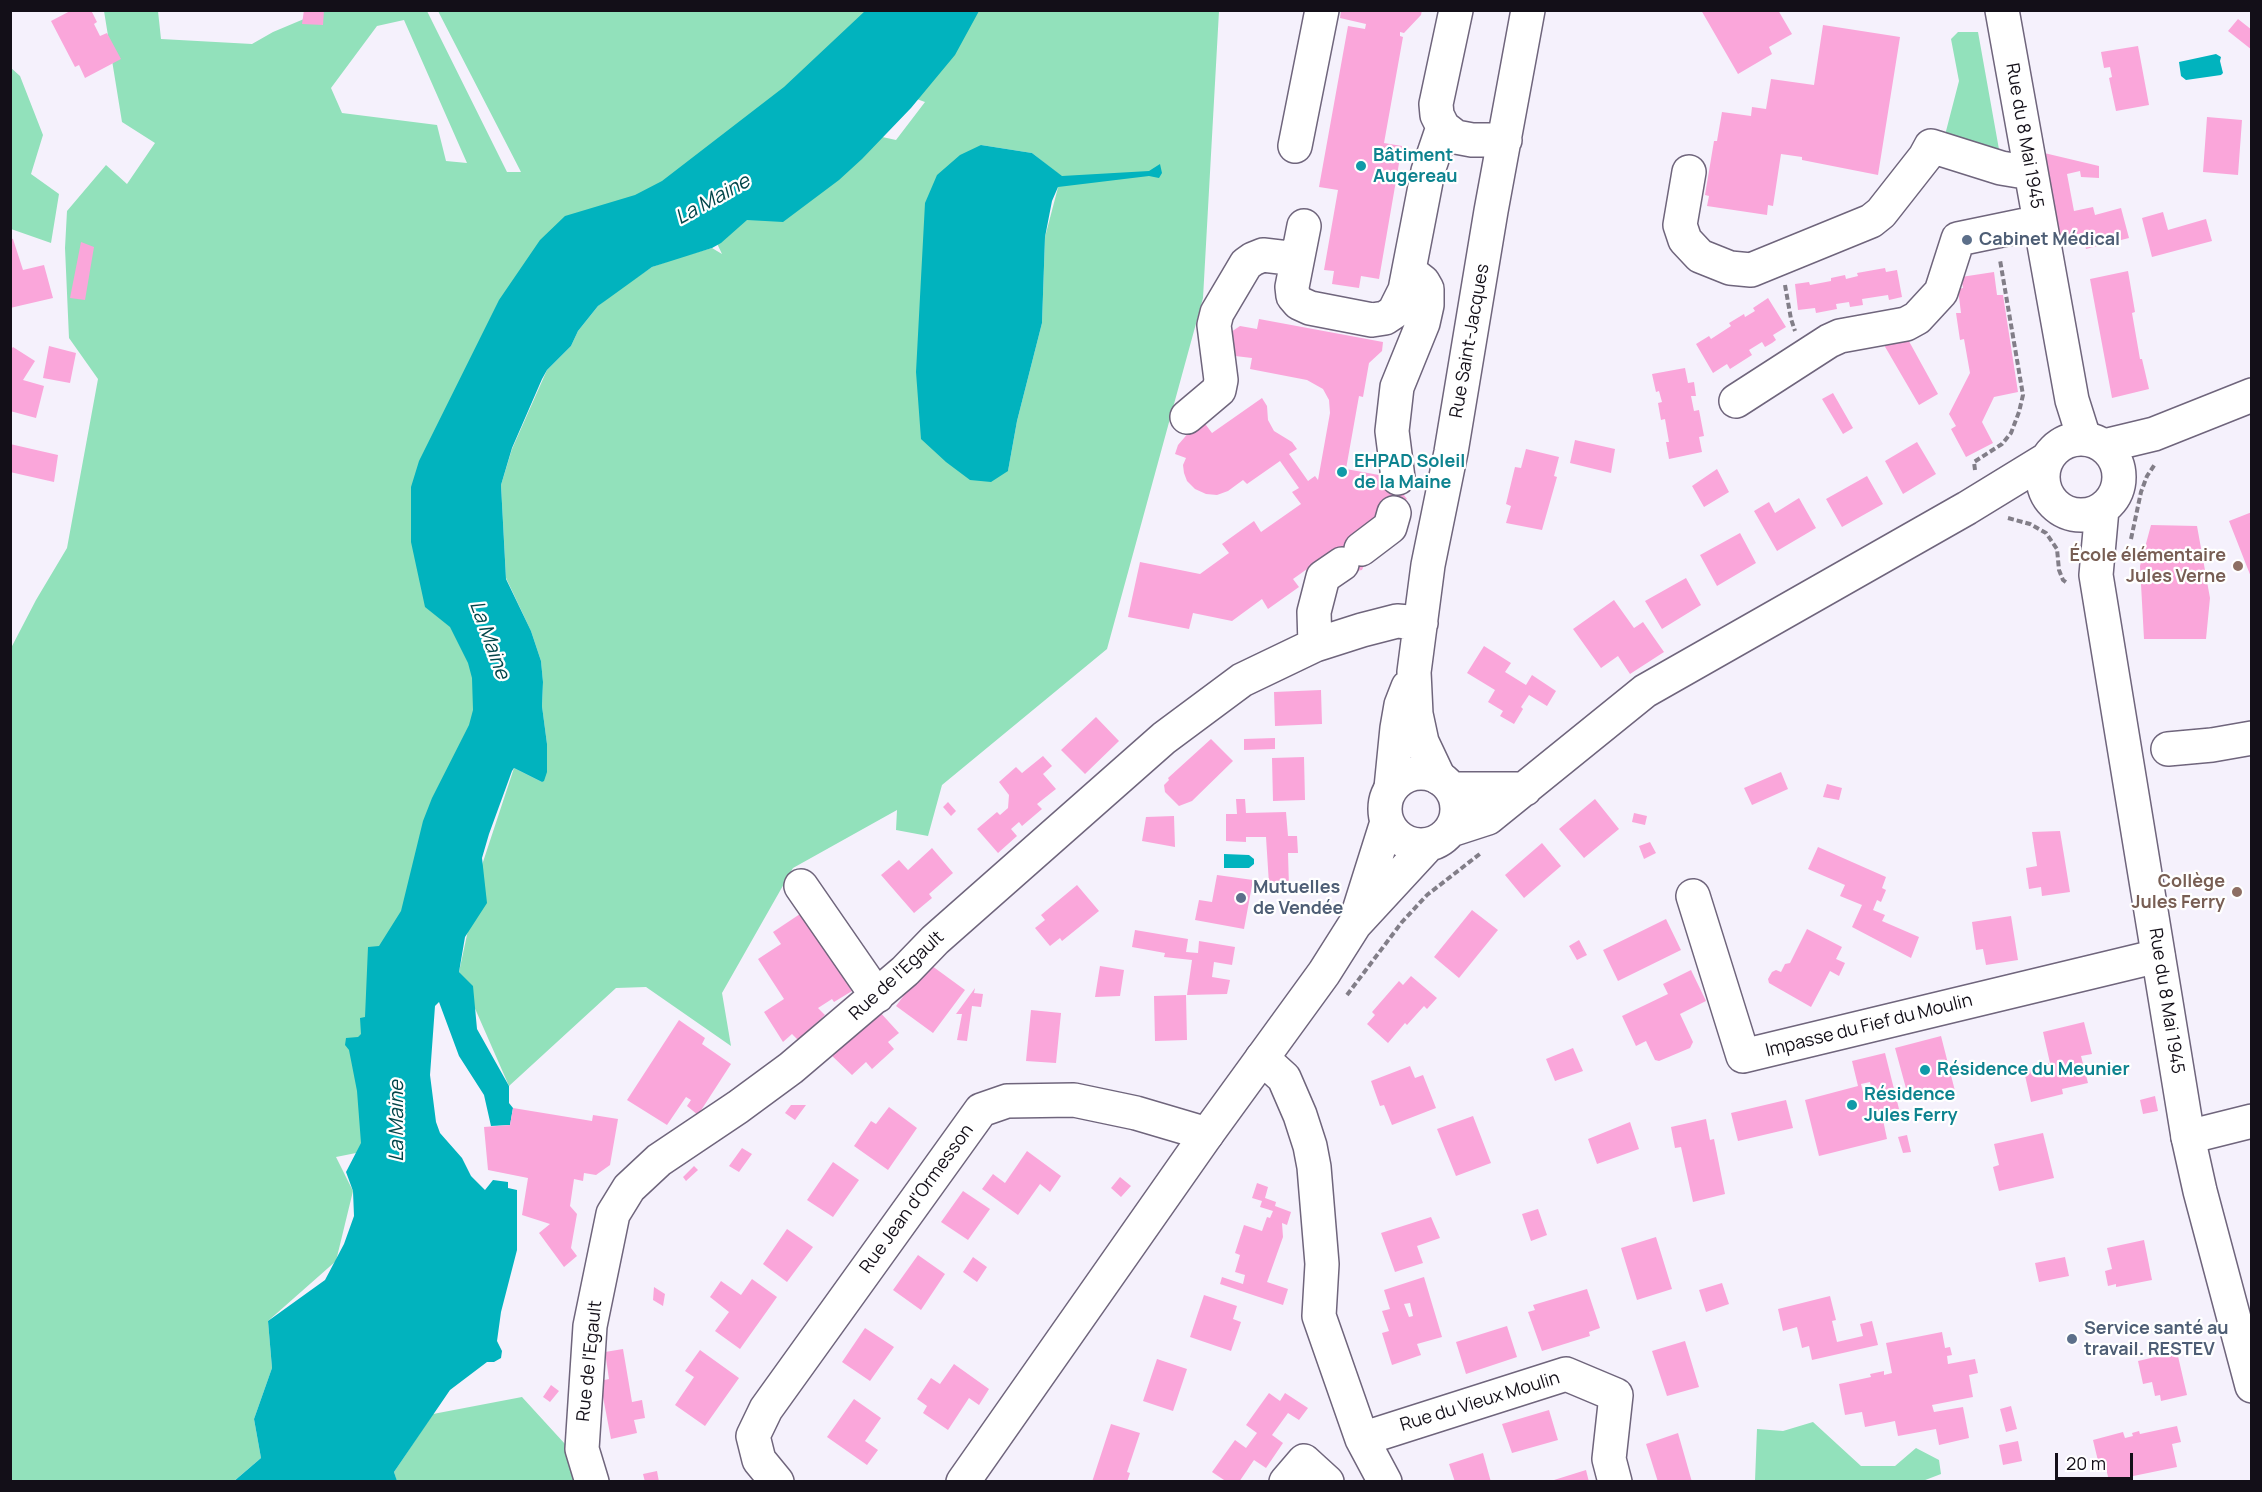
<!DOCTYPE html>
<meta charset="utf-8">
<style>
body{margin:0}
#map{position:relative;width:2262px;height:1492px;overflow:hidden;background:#f5f1fc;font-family:Manrope,sans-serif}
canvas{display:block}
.frame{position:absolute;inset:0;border:12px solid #130f18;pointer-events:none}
.scale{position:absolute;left:2055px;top:1453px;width:78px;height:27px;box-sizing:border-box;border:3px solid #130f18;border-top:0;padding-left:8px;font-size:18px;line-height:21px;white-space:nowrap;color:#130f18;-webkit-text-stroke:4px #fff;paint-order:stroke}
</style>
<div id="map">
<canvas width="2262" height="1492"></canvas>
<div class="frame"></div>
<div class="scale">20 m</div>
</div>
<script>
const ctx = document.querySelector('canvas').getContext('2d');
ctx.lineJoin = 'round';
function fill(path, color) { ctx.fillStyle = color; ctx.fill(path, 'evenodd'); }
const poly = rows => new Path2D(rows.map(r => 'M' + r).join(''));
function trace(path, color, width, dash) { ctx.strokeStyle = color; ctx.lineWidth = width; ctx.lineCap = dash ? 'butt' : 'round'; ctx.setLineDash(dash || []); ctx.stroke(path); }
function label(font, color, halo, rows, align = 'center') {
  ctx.font = font + ' Manrope,sans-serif'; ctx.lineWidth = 4.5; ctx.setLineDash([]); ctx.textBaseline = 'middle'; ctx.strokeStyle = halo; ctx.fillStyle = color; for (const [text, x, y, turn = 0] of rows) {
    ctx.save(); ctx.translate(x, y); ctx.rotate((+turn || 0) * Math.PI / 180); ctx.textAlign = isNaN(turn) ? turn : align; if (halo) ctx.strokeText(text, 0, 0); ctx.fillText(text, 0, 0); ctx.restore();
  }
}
const green = poly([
 [104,11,158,11,161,39,252,44,273,32,323,11,427,11,507,172,521,172,438,11,886,11,488,376,494,706,366,1151,336,1157,353,1191,336,1261,268,1321,272,1368,254,1419,261,1458,234,1481,11,1481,10,650,36,600,67,548,98,379,69,338,65,248,67,211,106,165,127,184,155,143,122,122],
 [404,20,467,163,446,161,437,125,342,113,331,88,377,26],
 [951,11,1219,11,1203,298,1107,649,942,785,928,836,896,830,897,810,793,868,722,993,731,1046,646,987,616,988,509,1086,459,972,482,865,514,768,542,782,547,769,547,744,542,706,543,682,541,661,531,631,506,578,501,485,512,449,547,370,571,346,578,331,598,306,615,292,652,267,677,258,712,248,722,254,711,231,864,133,896,140,925,102,903,94],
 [981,145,1032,153,1061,176,1045,237,1042,323,1017,421,1008,471],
 [1958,32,1978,32,2000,155,1945,135,1959,81,1951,39],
 [10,67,20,76,43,135,31,174,59,194,51,243,11,229],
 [522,1397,565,1444,581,1481,397,1482,394,1472,433,1414],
 [1813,1422,1861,1466,1895,1466,1916,1448,1939,1460,1941,1474,1920,1482,1755,1481,1757,1429,1783,1431]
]);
const water = poly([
 [865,11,979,11,955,55,911,108,862,159,839,180,783,222,747,220,721,243,712,248,652,267,598,306,578,331,571,346,547,370,542,379,512,448,501,485,506,579,531,631,541,661,543,682,542,706,547,744,547,772,544,781,542,782,514,768,512,771,489,834,482,858,487,903,465,937,459,972,473,986,477,1029,509,1086,509,1103,513,1108,510,1125,491,1126,484,1095,459,1056,439,1002,435,1006,430,1075,436,1122,440,1133,462,1158,471,1176,485,1190,493,1180,508,1182,508,1188,517,1190,517,1250,501,1312,497,1341,502,1351,501,1358,494,1362,487,1362,450,1390,394,1472,397,1481,233,1482,261,1458,254,1419,272,1368,268,1321,325,1280,344,1244,354,1216,353,1191,346,1172,361,1143,357,1091,349,1050,345,1045,346,1038,358,1037,361,1034,360,1018,365,1017,368,947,379,946,401,911,423,821,432,798,469,725,473,710,472,678,468,663,450,627,425,607,411,542,411,487,419,461,499,300,540,240,565,216,635,195,662,181,784,87],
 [2216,54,2221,57,2220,61,2223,73,2221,75,2186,80,2181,76,2179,62],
 [981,145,1032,153,1062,176,1149,171,1160,164,1162,173,1159,178,1149,176,1058,187,1052,201,1045,237,1042,323,1017,421,1008,471,991,482,970,480,946,462,921,439,916,372,925,203,937,175,960,155],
 [1224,854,1249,855,1254,859,1254,864,1249,868,1224,868]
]);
const building = poly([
 [72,10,91,10,97,22,94,24,100,36,107,33,121,59,85,78,79,65,75,67,51,21],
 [304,10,324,10,323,25,302,24],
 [1341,10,1422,10,1421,15,1404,33,1400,32,1400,36,1403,37,1384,143,1402,146,1379,279,1361,276,1359,288,1332,284,1334,271,1324,270,1338,190,1319,187,1348,26,1365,29,1366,24,1340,18],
 [1701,10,1778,10,1792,34,1769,47,1772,54,1738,74],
 [2238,19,2252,30,2252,50,2228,31],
 [1823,25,1900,37,1878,175,1802,160,1802,157,1781,154,1773,206,1768,205,1767,215,1707,206,1709,196,1705,195,1714,141,1717,141,1722,112,1751,116,1752,107,1766,109,1771,79,1814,85],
 [2138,46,2149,105,2116,111,2109,78,2112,77,2110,67,2104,68,2101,52],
 [2207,117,2242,120,2238,175,2203,172],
 [2040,152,2099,166,2099,178,2081,177,2080,171,2067,174,2074,211,2093,207,2095,215,2121,208,2129,238,2086,249,2082,233,2056,240],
 [2163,212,2168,230,2206,219,2212,241,2152,257,2142,218],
 [10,238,13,239,23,270,44,265,53,298,10,308],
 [81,242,94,247,85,300,70,298],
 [1885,268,1886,272,1897,270,1902,297,1889,300,1888,295,1862,299,1863,305,1850,307,1849,302,1836,304,1837,309,1816,313,1815,308,1798,310,1795,284,1809,282,1810,285,1831,281,1831,278,1845,275,1846,279,1858,276,1857,273],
 [2128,271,2135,312,2132,313,2140,359,2142,359,2149,389,2112,398,2090,279],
 [1994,272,1997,295,2003,295,2018,392,1994,397,1982,422,1993,443,1966,457,1951,429,1956,426,1949,414,1970,373,1964,339,1960,340,1956,313,1961,313,1958,289,1963,288,1961,277],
 [1768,298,1786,327,1773,335,1776,340,1772,343,1765,347,1762,342,1749,350,1752,355,1730,369,1727,364,1713,373,1696,344,1709,336,1711,339,1731,326,1729,323,1744,314,1745,317,1755,311,1753,308],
 [1259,319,1383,342,1382,351,1369,363,1363,397,1359,396,1346,469,1390,477,1407,499,1349,539,1365,563,1362,570,1356,571,1353,569,1338,547,1293,579,1299,587,1268,609,1262,599,1232,621,1193,613,1189,629,1128,617,1140,562,1200,574,1229,553,1222,544,1254,521,1261,532,1301,504,1292,492,1299,488,1280,461,1247,484,1243,480,1228,491,1217,495,1206,494,1195,489,1187,481,1184,473,1183,465,1186,458,1175,454,1178,445,1190,431,1203,421,1212,433,1262,398,1267,406,1268,420,1274,431,1292,442,1297,449,1289,454,1308,481,1315,476,1318,480,1330,413,1329,400,1323,389,1307,380,1250,369,1252,358,1235,356,1222,338,1240,326,1257,329],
 [1905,334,1938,394,1919,405,1884,345],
 [49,346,76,353,70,383,43,378],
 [13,347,35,361,23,380,44,386,36,418,10,411,10,351],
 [1685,368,1688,383,1694,382,1696,396,1691,396,1694,411,1699,410,1704,436,1699,437,1702,452,1669,459,1666,442,1669,442,1665,419,1661,420,1658,403,1662,402,1659,391,1656,392,1652,374],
 [1833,393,1853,428,1843,434,1822,399],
 [1575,440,1615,449,1611,473,1570,463],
 [1917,442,1936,474,1903,494,1885,461],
 [10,444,58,455,54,482,10,472],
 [1526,449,1559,457,1554,476,1557,477,1542,530,1506,523,1511,506,1506,504,1515,467,1521,468],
 [1717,469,1729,492,1704,507,1692,486],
 [1867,476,1883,504,1842,527,1826,499],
 [1799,498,1816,528,1777,551,1754,511,1769,502,1775,513],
 [2252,512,2252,577,2251,577,2229,521],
 [2151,525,2197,526,2210,598,2206,639,2144,639,2140,566],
 [1740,533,1756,563,1717,586,1700,555],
 [1686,578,1701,605,1662,629,1645,601],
 [1614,600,1634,628,1643,622,1664,652,1630,674,1618,656,1601,668,1573,629],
 [1484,646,1511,663,1505,672,1526,685,1532,675,1556,691,1547,706,1529,695,1521,707,1523,709,1514,724,1500,716,1503,711,1488,702,1495,690,1467,673],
 [1321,690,1322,724,1275,726,1274,692],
 [1096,717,1119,741,1085,774,1061,750],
 [1275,738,1275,749,1244,750,1244,739],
 [1211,739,1233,761,1192,801,1179,806,1165,792,1164,785,1169,780,1168,778],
 [1043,756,1052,766,1043,774,1056,789,1037,804,1042,809,1022,826,1019,822,1011,829,1017,836,998,853,977,829,997,812,1000,815,1008,808,1009,795,999,782,1016,767,1022,773],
 [1304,757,1305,800,1273,801,1272,758],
 [1781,772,1788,789,1752,805,1744,788],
 [1827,784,1842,788,1839,800,1823,797],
 [1236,799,1245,799,1246,813,1286,812,1288,836,1297,836,1298,853,1288,853,1289,887,1269,884,1266,837,1246,837,1246,842,1226,841,1226,814,1237,814],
 [1595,799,1619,829,1584,858,1559,829],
 [948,802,956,811,951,816,943,807],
 [1634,813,1647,816,1645,825,1632,822],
 [1174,816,1175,847,1142,841,1146,817],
 [2060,831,2070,892,2042,896,2041,887,2029,889,2026,868,2037,866,2032,832],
 [1650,842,1656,853,1644,859,1639,846],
 [1542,843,1561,866,1524,898,1505,875],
 [1818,847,1886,877,1882,888,1886,890,1881,902,1877,900,1873,910,1885,915,1882,921,1919,937,1911,958,1852,927,1862,905,1840,896,1845,885,1808,869],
 [932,848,953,873,929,894,932,898,914,913,881,875,899,860,908,870],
 [1217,875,1253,880,1244,929,1195,920,1199,900,1212,902],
 [1077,885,1099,911,1062,941,1060,938,1050,946,1035,928,1045,920,1041,915],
 [806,910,832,960,852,991,834,1002,832,999,818,1008,825,1015,798,1040,792,1034,783,1042,764,1012,784,999,758,959,781,944,773,932],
 [1472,910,1498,930,1459,978,1434,957],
 [2011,916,2018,960,1986,965,1983,949,1976,950,1972,922],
 [1666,919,1681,950,1618,981,1603,950],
 [1807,929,1842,947,1836,959,1845,963,1839,976,1830,971,1811,1007,1769,983,1768,979,1772,972,1776,970,1781,972,1785,964,1790,963],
 [1135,930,1188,939,1186,952,1198,953,1199,941,1235,947,1232,965,1214,962,1212,977,1230,980,1227,994,1187,995,1192,960,1164,957,1165,953,1132,947],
 [1579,940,1587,955,1577,960,1569,946],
 [928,963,965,990,933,1033,896,1006],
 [1100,966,1124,970,1120,996,1095,997],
 [1691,970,1706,1001,1680,1014,1693,1042,1690,1048,1659,1061,1655,1060,1646,1041,1636,1046,1622,1016,1668,994,1663,984],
 [1411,976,1437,998,1427,1009,1424,1006,1407,1025,1405,1023,1388,1043,1367,1024,1375,1015,1372,1012,1399,981,1403,985],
 [975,988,974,993,983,994,981,1007,972,1006,967,1041,957,1040,962,1014,956,1014],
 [1186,995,1187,1040,1155,1041,1154,996],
 [878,1010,899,1033,888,1042,894,1049,872,1069,866,1062,852,1075,829,1053],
 [1031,1010,1061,1013,1056,1063,1026,1061],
 [679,1020,705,1038,702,1044,731,1064,698,1115,687,1106,691,1100,686,1097,667,1125,627,1100],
 [2084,1022,2092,1054,2081,1056,2088,1083,2062,1089,2063,1094,2031,1102,2024,1071,2050,1063,2043,1032],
 [1941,1036,1955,1091,1916,1101,1913,1091,1907,1092,1895,1048],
 [1573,1048,1583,1071,1555,1081,1546,1059],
 [1885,1053,1899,1109,1889,1112,1891,1118,1883,1120,1887,1139,1819,1156,1805,1100,1858,1086,1852,1061],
 [1870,1082,1873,1093,1880,1091,1882,1100,1877,1101,1876,1098,1865,1100,1861,1084],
 [1410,1066,1415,1078,1423,1075,1436,1108,1392,1125,1384,1105,1380,1106,1371,1081],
 [2155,1096,2158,1111,2143,1114,2140,1100],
 [1786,1100,1793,1128,1738,1141,1731,1113],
 [791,1105,806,1105,795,1120,785,1113],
 [889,1107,917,1128,888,1170,854,1146,871,1121,876,1124],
 [513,1108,592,1121,593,1115,618,1119,610,1165,596,1175,584,1173,583,1181,574,1179,570,1206,577,1214,571,1248,577,1256,564,1267,539,1233,550,1224,522,1215,528,1178,488,1170,484,1127,510,1125],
 [1473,1116,1491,1163,1456,1176,1437,1129],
 [1706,1119,1710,1140,1714,1139,1725,1194,1693,1202,1681,1147,1675,1148,1671,1127],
 [1630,1122,1639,1149,1597,1164,1588,1139],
 [2043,1133,2054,1178,1999,1191,1993,1167,1999,1165,1994,1144],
 [1907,1135,1911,1152,1903,1153,1898,1137],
 [742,1148,752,1154,739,1172,729,1166],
 [1027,1151,1061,1176,1050,1192,1040,1184,1018,1215,982,1189,993,1174,1005,1183],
 [833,1162,859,1180,833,1217,807,1200],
 [694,1166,698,1170,686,1181,683,1177],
 [1120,1177,1131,1186,1121,1197,1111,1188],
 [1257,1183,1268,1187,1265,1198,1276,1202,1275,1206,1291,1212,1287,1225,1282,1223,1283,1237,1267,1282,1288,1289,1283,1305,1220,1284,1222,1277,1243,1284,1245,1275,1235,1272,1240,1255,1235,1253,1244,1225,1262,1231,1267,1217,1270,1218,1273,1211,1260,1207,1262,1201,1252,1198],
 [963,1191,990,1209,968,1240,941,1222],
 [1538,1209,1547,1235,1531,1241,1522,1214],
 [1431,1217,1440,1238,1417,1246,1423,1263,1395,1272,1381,1233],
 [787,1229,813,1247,787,1282,763,1264],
 [1656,1237,1672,1289,1637,1300,1621,1248],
 [2144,1240,2152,1280,2116,1287,2116,1284,2108,1286,2105,1271,2112,1269,2107,1248],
 [918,1255,945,1274,921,1310,893,1290],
 [973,1257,987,1267,977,1282,963,1272],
 [2065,1257,2069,1276,2039,1282,2035,1263],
 [1424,1277,1442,1337,1417,1344,1421,1355,1392,1365,1382,1333,1389,1331,1382,1311,1390,1309,1384,1290],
 [1410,1303,1413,1316,1409,1317,1404,1304],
 [752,1279,777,1297,740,1349,715,1331,729,1312,710,1297,721,1281,741,1295],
 [1722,1283,1729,1304,1706,1312,1699,1290],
 [654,1287,665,1294,663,1306,653,1300],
 [1587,1289,1600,1328,1589,1332,1590,1336,1542,1351,1528,1312,1535,1310,1533,1305],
 [1204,1295,1237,1306,1233,1319,1241,1322,1231,1351,1190,1337],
 [1830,1296,1836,1320,1832,1321,1837,1342,1863,1336,1860,1324,1872,1321,1878,1345,1812,1360,1809,1346,1802,1348,1797,1327,1783,1331,1778,1309],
 [1507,1326,1517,1357,1466,1374,1456,1342],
 [865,1328,894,1347,870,1381,842,1362],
 [1942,1332,1945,1348,1950,1347,1952,1355,1947,1356,1948,1364,1975,1359,1978,1373,1969,1375,1973,1397,1932,1405,1934,1412,1963,1407,1969,1438,1939,1445,1936,1429,1898,1436,1895,1421,1865,1427,1862,1412,1845,1415,1839,1384,1871,1377,1870,1374,1884,1371,1884,1375,1892,1373,1886,1343],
 [1685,1341,1699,1387,1667,1396,1652,1351],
 [623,1349,632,1402,642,1400,645,1418,634,1420,637,1433,611,1439,600,1381,609,1379,605,1352],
 [700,1350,739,1378,705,1426,675,1405,694,1377,685,1371],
 [2177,1352,2187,1395,2161,1401,2160,1395,2155,1396,2152,1382,2143,1384,2138,1361],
 [1157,1359,1187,1369,1173,1411,1143,1401],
 [954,1364,989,1389,979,1405,969,1398,948,1430,923,1413,927,1406,917,1399,931,1378,940,1384],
 [551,1385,559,1391,550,1402,543,1397],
 [1269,1393,1280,1401,1285,1393,1308,1408,1299,1420,1288,1413,1272,1435,1283,1443,1266,1468,1254,1460,1239,1482,1222,1482,1224,1480,1212,1472,1235,1440,1246,1448,1257,1433,1246,1425],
 [854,1399,881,1418,865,1441,878,1450,867,1465,827,1437],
 [2011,1406,2017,1429,2006,1432,2000,1409],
 [1549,1410,1558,1440,1512,1453,1502,1424],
 [1111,1424,1140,1433,1127,1472,1130,1473,1127,1482,1092,1482],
 [2177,1426,2181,1442,2172,1444,2177,1467,2109,1481,2105,1464,2099,1465,2093,1440,2123,1432,2125,1438,2133,1436,2132,1433,2139,1431,2140,1434],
 [1678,1433,1692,1482,1658,1482,1646,1444],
 [2018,1441,2022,1461,2003,1465,1999,1445],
 [1483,1453,1491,1482,1455,1482,1449,1464],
 [1586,1470,1589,1482,1555,1482,1554,1480],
 [657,1471,659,1482,645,1482,643,1474]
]);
const path = poly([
 [1785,285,1791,319,1795,331],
 [1975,470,1974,462,2002,444,2011,433,2019,412,2023,395,2000,260],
 [2008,518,2030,524,2046,533,2057,549,2059,570,2063,580,2067,583],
 [2131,539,2141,492,2147,476,2155,464],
 [1347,995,1402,922,1427,895,1481,853]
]);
const minor = poly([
 [1456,10,1436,104,1437,115,1443,127,1456,137,1472,140,1505,140],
 [2002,10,2072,400,2084,438],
 [1295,146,1322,10],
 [1689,172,1680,225,1685,240,1700,256,1730,268,1751,270,1871,221,1881,213,1925,157,1931,146,2001,168,2031,173],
 [1304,226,1292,287,1293,296,1299,303,1310,308,1372,320,1385,318,1394,312,1405,290,1428,171,1443,127],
 [1736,401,1829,341,1840,336,1906,324,1917,318,1941,292,1958,239,2040,222],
 [1187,417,1219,390,1221,380,1214,325,1217,313,1246,264,1253,259,1263,255,1297,259],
 [1398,478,1392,431,1397,387,1423,323,1427,305,1427,289,1423,282,1409,271],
 [1361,549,1390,527,1394,513],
 [1315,645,1314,612,1323,577,1342,564],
 [2168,749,2212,745,2252,738],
 [1439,778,1422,742,1416,714,1414,672,1428,565,1451,452,1491,211,1528,10],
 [1391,788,1397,728,1401,705,1408,687],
 [801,886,877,996],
 [1693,896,1743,1056,2158,956],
 [1262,1058,1284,1078,1300,1115,1310,1146,1314,1167,1322,1264,1319,1316,1362,1439,1385,1482],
 [2188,1137,2252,1121],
 [1362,1439,1566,1374,1616,1395,1609,1459,1615,1482],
 [592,1482,582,1449,590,1326,613,1214,629,1188,659,1160,738,1107,791,1068,905,971,935,940,1164,738,1242,680,1315,645,1362,630,1397,621,1421,623],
 [777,1482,759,1460,753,1436,766,1409,981,1110,1007,1101,1074,1100,1136,1113,1207,1134],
 [1286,1482,1304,1461,1327,1482]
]);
const major = poly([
 '2043 477a38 38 0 1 1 76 0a38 38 0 1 1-76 0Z',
 [2104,446,2154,434,2252,395],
 [2102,509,2096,575,2188,1137,2200,1191,2252,1386],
 '1385 809a36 36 0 1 1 72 0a36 36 0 1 1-72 0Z',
 [1451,789,1525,789],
 [1451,830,1488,818,1645,691,1967,508,2047,459],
 [1358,914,1387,822],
 [963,1482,1207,1134,1324,973,1355,924,1428,845]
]);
const markers = [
 [1361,166,6,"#0f9aa8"],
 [1967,240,6,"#5c6f8a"],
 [1342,472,6,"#0f9aa8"],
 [2238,566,6,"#8d6e63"],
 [2237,892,6,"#8d6e63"],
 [1241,898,6,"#5c6f8a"],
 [1925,1070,6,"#0f9aa8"],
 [1852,1105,6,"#0f9aa8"],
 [2072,1339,6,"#5c6f8a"]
];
const streetNames = [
 ["Rue du 8 Mai 1945",2024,136,80],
 ["Rue Saint-Jacques",1470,341,-80],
 ["Rue de l'Egault",897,976,-43],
 ["Rue du 8 Mai 1945",2166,1001,81],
 ["Impasse du Fief du Moulin",1869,1026,-14],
 ["Rue Jean d'Ormesson",917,1199,-54],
 ["Rue de l'Egault",590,1361,-84],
 ["Rue du Vieux Moulin",1480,1402,-17]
];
const cultureNames = [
 ["Bâtiment",1373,156],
 ["Augereau",1373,177],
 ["EHPAD Soleil",1354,462],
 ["de la Maine",1354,483],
 ["Résidence du Meunier",1937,1070],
 ["Résidence",1864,1095],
 ["Jules Ferry",1864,1116]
];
const serviceNames = [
 ["Cabinet Médical",1979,240],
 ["Mutuelles",1253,888],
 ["de Vendée",1253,909],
 ["Service santé au",2084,1329],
 ["travail. RESTEV",2084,1350]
];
const educationNames = [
 ["École élémentaire",2226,556],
 ["Jules Verne",2226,577],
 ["Collège",2225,882],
 ["Jules Ferry",2225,903]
];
const waterNames = [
 ["La Maine",713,200,-29],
 ["La Maine",489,640,70],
 ["La Maine",397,1121,-90]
];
fill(green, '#92e1bb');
fill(water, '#01b3be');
fill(building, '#faa6da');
trace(minor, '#6f657c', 36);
trace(major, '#6f657c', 36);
trace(path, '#827e88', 4, [6, 3]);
trace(minor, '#fff', 33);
trace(major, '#fff', 33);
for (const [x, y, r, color] of markers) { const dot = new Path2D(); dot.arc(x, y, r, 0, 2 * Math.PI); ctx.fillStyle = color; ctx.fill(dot); trace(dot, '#fff', 2); }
label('18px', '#130f18', '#fff', streetNames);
label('bold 18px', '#0d838f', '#fff', cultureNames, 'left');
label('bold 18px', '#4e5e75', '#fff', serviceNames, 'left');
label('bold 18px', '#785e54', '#fff', educationNames, 'right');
label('italic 20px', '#024549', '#fff', waterNames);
</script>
